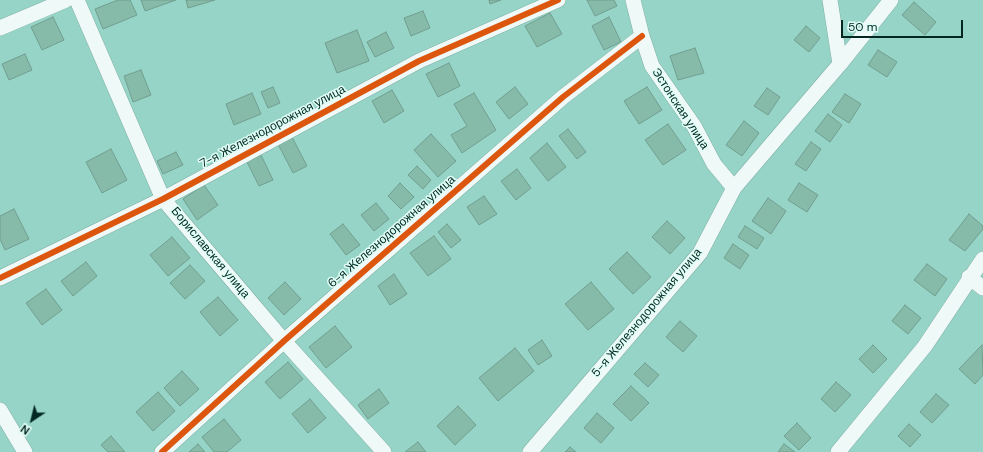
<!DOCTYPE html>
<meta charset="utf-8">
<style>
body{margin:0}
#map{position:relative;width:983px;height:452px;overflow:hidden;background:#96d4c7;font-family:"DM Sans",sans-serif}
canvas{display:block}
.north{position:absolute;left:12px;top:400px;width:40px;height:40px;-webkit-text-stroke:3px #e0fef6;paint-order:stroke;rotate:215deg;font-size:11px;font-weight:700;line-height:16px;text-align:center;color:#022821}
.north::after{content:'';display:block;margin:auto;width:14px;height:18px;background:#022821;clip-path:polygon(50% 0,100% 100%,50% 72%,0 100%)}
.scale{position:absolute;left:841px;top:20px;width:122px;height:18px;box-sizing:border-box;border:2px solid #022821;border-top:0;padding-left:5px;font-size:12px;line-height:14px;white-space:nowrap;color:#022821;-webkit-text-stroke:3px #e0fef6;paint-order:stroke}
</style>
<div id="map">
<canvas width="983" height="452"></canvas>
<div class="north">N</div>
<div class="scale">50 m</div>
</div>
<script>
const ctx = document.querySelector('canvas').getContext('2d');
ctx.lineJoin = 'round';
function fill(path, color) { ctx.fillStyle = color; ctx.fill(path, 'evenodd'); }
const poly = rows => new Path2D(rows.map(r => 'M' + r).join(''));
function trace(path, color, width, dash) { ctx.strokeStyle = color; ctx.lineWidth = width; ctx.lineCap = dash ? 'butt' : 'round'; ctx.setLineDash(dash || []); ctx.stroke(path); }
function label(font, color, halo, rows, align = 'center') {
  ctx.font = font + ' "DM Sans",sans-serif'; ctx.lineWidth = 3; ctx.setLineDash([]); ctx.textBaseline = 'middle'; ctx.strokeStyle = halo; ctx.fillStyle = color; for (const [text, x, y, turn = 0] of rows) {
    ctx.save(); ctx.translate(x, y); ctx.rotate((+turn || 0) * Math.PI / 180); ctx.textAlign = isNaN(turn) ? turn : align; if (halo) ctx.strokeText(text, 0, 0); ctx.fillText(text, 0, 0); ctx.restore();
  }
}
const building = poly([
 [118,0,130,0,137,15,103,29,95,9,118,0],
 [141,0,176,0,145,11,141,0],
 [186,0,215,0,188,8,186,0],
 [489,0,501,0,490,4,489,0],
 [587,0,614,0,617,6,595,16,587,0],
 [914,2,936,22,925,35,902,15,914,2],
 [423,11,430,28,411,36,404,18,423,11],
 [550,13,562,34,537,47,525,26,550,13],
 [53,17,64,40,42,50,31,27,53,17],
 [609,17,621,42,604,50,592,26,609,17],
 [806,26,820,38,809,52,794,40,806,26],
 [357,30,369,61,337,73,325,43,357,30],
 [386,32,394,48,375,57,367,42,386,32],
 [695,48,704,73,678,80,670,56,695,48],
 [878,50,897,62,887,77,868,65,878,50],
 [25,54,32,70,9,80,2,64,25,54],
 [449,63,460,86,438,97,426,74,449,63],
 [141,70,151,95,133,102,124,76,141,70],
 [273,87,280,103,268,108,261,92,273,87],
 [515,87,528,104,509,119,496,102,515,87],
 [647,87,662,110,639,124,624,101,647,87],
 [767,88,780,97,768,115,754,106,767,88],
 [392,90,404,111,384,123,372,101,392,90],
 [252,93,261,114,234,125,226,104,252,93],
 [474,93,496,130,462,153,451,135,467,126,454,104,474,93],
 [845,94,861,104,849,123,832,112,845,94],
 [828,114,842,125,830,142,815,131,828,114],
 [744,121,759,133,742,156,726,145,744,121],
 [668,124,686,150,663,165,645,140,668,124],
 [568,129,586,152,577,159,559,136,568,129],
 [431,134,456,161,438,177,414,150,431,134],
 [292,137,307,166,293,173,278,144,292,137],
 [811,142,821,149,806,171,795,164,811,142],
 [547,143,566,167,548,181,530,158,547,143],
 [111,149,127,180,102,193,86,162,111,149],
 [176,152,183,165,163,174,157,161,176,152],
 [261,155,273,180,259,186,247,162,261,155],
 [417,166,431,180,423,189,408,175,417,166],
 [517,169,531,188,516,200,501,181,517,169],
 [400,183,414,197,401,209,388,196,400,183],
 [799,183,818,195,807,212,788,200,799,183],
 [204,185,218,205,197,220,183,199,204,185],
 [484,196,497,214,479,225,467,207,484,196],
 [768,198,786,211,771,234,752,221,768,198],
 [376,203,389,219,374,231,361,215,376,203],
 [14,209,29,239,5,250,0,239,0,216,14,209],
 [969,214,983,226,983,229,965,251,949,240,969,214],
 [667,221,685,238,670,254,652,237,667,221],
 [343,224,360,245,346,255,330,234,343,224],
 [447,224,461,240,451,248,438,232,447,224],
 [745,226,764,238,757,249,738,237,745,226],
 [434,236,451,259,428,276,410,253,434,236],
 [172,237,190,258,168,276,150,255,172,237],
 [733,244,749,255,740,269,724,258,733,244],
 [627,252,651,277,633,294,609,269,627,252],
 [86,262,97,276,73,296,61,281,86,262],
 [927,264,947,279,935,296,914,280,927,264],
 [190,265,205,281,185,299,170,283,190,265],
 [394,274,407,294,390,305,378,286,394,274],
 [285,282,301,299,284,315,268,298,285,282],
 [591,282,614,309,588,330,565,304,591,282],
 [46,289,62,310,42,325,26,303,46,289],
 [218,297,238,320,220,336,200,312,218,297],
 [905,305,921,318,908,334,892,321,905,305],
 [680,321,697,336,683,352,666,337,680,321],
 [335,326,352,347,326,368,309,347,335,326],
 [542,340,552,356,538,365,528,350,542,340],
 [873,345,887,359,873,373,859,359,873,345],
 [982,345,983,375,975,384,959,369,982,345],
 [515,348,534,371,498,401,479,378,515,348],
 [288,362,303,379,280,399,265,382,288,362],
 [645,363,659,375,648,387,634,374,645,363],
 [182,371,199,389,180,406,164,388,182,371],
 [836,382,851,395,835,412,821,399,836,382],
 [631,386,649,403,631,421,613,404,631,386],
 [379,389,389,403,368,419,358,405,379,389],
 [158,392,175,411,153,431,136,412,158,392],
 [936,394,949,405,932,423,920,412,936,394],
 [310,399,326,418,308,433,292,414,310,399],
 [458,406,476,425,455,445,437,426,458,406],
 [597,413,614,428,601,443,584,428,597,413],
 [224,419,241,440,227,452,214,452,202,437,224,419],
 [797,423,811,438,799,450,784,436,797,423],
 [909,424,921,435,910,447,898,436,909,424],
 [111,436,125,452,108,452,101,445,111,436],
 [418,442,426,452,405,452,418,442],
 [198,444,205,452,189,452,198,444],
 [784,444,795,452,778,452,784,444],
 [570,447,576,452,565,452,570,447]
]);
const minor = poly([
 [77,0,163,199,284,341,384,452],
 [633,0,642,36,652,66,694,126,714,164,734,188],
 [830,0,840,64],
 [0,28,66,0],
 [969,277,983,288],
 [0,278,163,199,419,61,558,0],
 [0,410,25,452],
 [162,452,284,341,563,97,642,36],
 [530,452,700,253,734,188,840,64,891,0],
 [838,452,925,346,983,259]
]);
const cycleway = poly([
 [0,278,163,199,419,61,558,0],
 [162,452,284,341,563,97,642,36]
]);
const streetNames = [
 ["Эстонская улица",680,109,57],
 ["7-я Железнодорожная улица",273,127,-28],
 ["6-я Железнодорожная улица",392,232,-41],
 ["Бориславская улица",210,253,50],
 ["5-я Железнодорожная улица",647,313,-50]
];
fill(building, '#86bba9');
trace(building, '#719e8f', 1);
trace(minor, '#7fb0a6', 16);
trace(minor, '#eff9f7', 15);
trace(cycleway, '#dc570d', 6);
label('12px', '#022821', '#e0fef6', streetNames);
</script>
